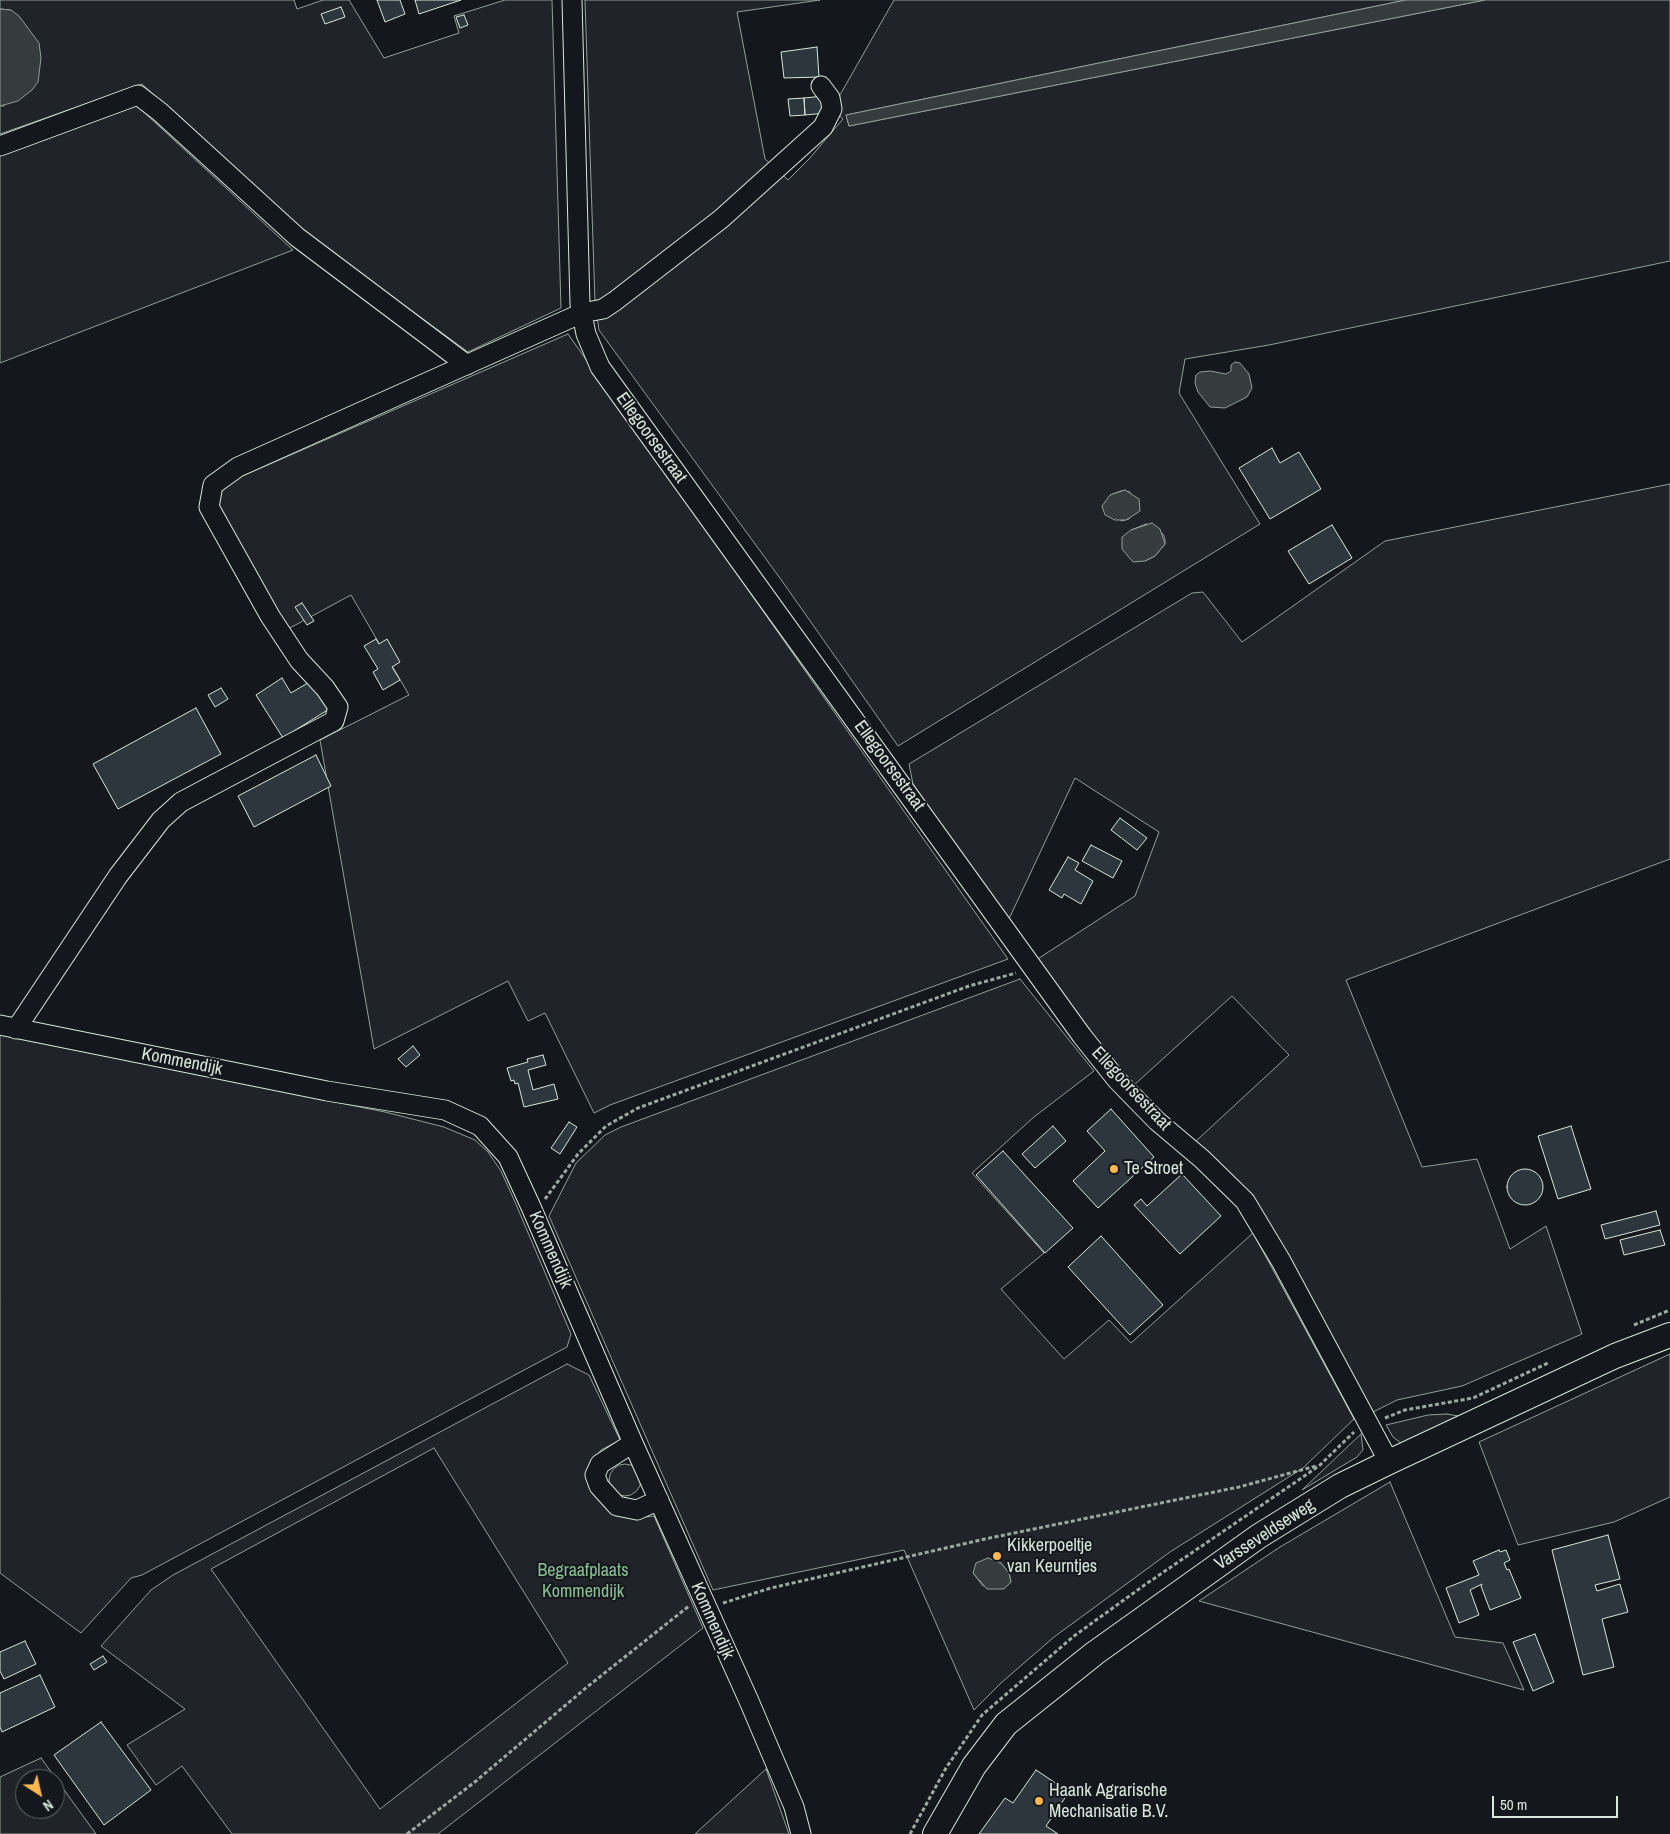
<!DOCTYPE html>
<style>
body{margin:0}
#map{position:relative;width:1670px;height:1834px;overflow:hidden;background:#14181c;font-family:"Archivo Narrow",sans-serif}
canvas{display:block}
.north{position:absolute;left:15px;top:1769px;width:50px;height:50px;box-sizing:border-box;background:#14181c;border:1px solid #626a69;border-radius:50%;rotate:145deg;font-size:14px;font-weight:700;line-height:20px;text-align:center;color:#d8e6dc}
.north::after{content:'';display:block;margin:auto;width:18px;height:22px;background:#ffb74d;clip-path:polygon(50% 0,100% 100%,50% 72%,0 100%)}
.scale{position:absolute;left:1492px;top:1796px;width:126px;height:22px;box-sizing:border-box;border:2px solid #d8e6dc;border-top:0;padding-left:6px;font-size:15px;line-height:18px;white-space:nowrap;color:#d8e6dc;-webkit-text-stroke:4px #14181c;paint-order:stroke}
</style>
<div id="map">
<canvas width="1670" height="1834"></canvas>
<div class="north">N</div>
<div class="scale">50 m</div>
</div>
<script>
const ctx = document.querySelector('canvas').getContext('2d');
ctx.lineJoin = 'round';
function fill(path, color) { ctx.fillStyle = color; ctx.fill(path, 'evenodd'); }
const poly = rows => new Path2D(rows.map(r => 'M' + r).join(''));
function trace(path, color, width, dash) { ctx.strokeStyle = color; ctx.lineWidth = width; ctx.lineCap = dash ? 'butt' : 'round'; ctx.setLineDash(dash || []); ctx.stroke(path); }
function label(font, color, halo, rows, align = 'center') {
  ctx.font = font + ' "Archivo Narrow",sans-serif'; ctx.lineWidth = 4; ctx.setLineDash([]); ctx.textBaseline = 'middle'; ctx.strokeStyle = halo; ctx.fillStyle = color; for (const [text, x, y, turn = 0] of rows) {
    ctx.save(); ctx.translate(x, y); ctx.rotate((+turn || 0) * Math.PI / 180); ctx.textAlign = isNaN(turn) ? turn : align; if (halo) ctx.strokeText(text, 0, 0); ctx.fillText(text, 0, 0); ctx.restore();
  }
}
const green = poly([
 [0,0,294,0,297,9,323,0,349,0,384,58,459,33,454,16,505,0,552,0,561,308,468,352,308,235,142,84,0,134,0,106,4,106,11,10,0,9,0,0],
 [585,0,820,0,737,12,765,159,788,180,809,159,843,119,832,109,894,0,1406,0,846,115,849,126,1485,0,1670,0,1670,261,1269,345,1185,359,1179,393,1260,524,898,746,782,581,599,330,595,303,585,0],
 [1121,491,1130,492,1129,519,1121,521,1110,495,1121,491],
 [1146,524,1163,534,1165,539,1165,544,1155,556,1145,561,1131,530,1146,524],
 [135,104,293,250,0,363,0,155,135,104],
 [568,334,1008,959,610,1105,594,1113,545,1013,528,1021,508,981,374,1049,320,740,409,695,351,595,288,629,218,513,218,501,223,489,231,481,568,334],
 [1670,484,1670,859,1346,980,1422,1167,1477,1159,1510,1249,1546,1226,1582,1334,1462,1386,1397,1400,1373,1412,1250,1193,1196,1141,1289,1055,1232,996,1133,1086,1036,960,1135,896,1159,832,1075,778,1008,921,913,784,909,764,1192,593,1203,592,1242,642,1385,541,1670,484],
 [1020,979,1094,1071,1034,1117,972,1173,1044,1253,1001,1289,1064,1359,1109,1320,1131,1343,1253,1233,1354,1419,1303,1468,1170,1552,1054,1637,1001,1683,974,1710,904,1550,713,1590,549,1216,576,1163,605,1135,621,1127,1020,979],
 [1001,1563,1009,1573,1011,1582,983,1586,973,1573,1001,1563],
 [0,1035,385,1112,444,1127,475,1140,488,1152,501,1171,515,1202,571,1334,567,1347,142,1575,131,1578,81,1633,0,1573,0,1035],
 [1670,1354,1670,1497,1614,1522,1518,1545,1479,1442,1670,1354],
 [567,1364,589,1375,620,1440,601,1450,591,1463,589,1483,599,1500,618,1514,635,1518,654,1516,703,1628,438,1834,232,1834,182,1766,156,1785,127,1745,185,1709,101,1646,151,1590,173,1575,567,1364],
 [434,1448,568,1663,380,1809,211,1569,434,1448],
 [1447,1414,1464,1417,1411,1443,1401,1443,1393,1437,1386,1425,1428,1415,1447,1414],
 [1361,1434,1363,1450,1357,1457,1302,1490,1361,1434],
 '609 1480a16 16 0 1 1 32 0a16 16 0 1 1-32 0Z',
 [1390,1482,1455,1637,1503,1643,1524,1690,1199,1601,1280,1547,1390,1482],
 [41,1758,96,1834,0,1834,0,1777,41,1758],
 [25,1779,55,1779,55,1809,25,1809,25,1779],
 [766,1769,789,1834,695,1834,766,1769]
]);
const water = poly([
 [1406,0,1485,0,849,126,846,115,1406,0],
 [0,9,11,10,19,16,39,43,41,58,38,82,32,90,18,101,0,106,0,9],
 [1235,362,1240,363,1249,374,1252,388,1247,397,1225,408,1210,407,1198,392,1195,383,1196,375,1200,372,1210,371,1226,374,1231,371,1231,365,1235,362],
 [1125,490,1139,499,1140,511,1126,520,1115,520,1105,515,1102,506,1110,495,1125,490],
 [1152,523,1160,529,1165,544,1155,556,1145,561,1133,562,1122,549,1122,537,1131,530,1152,523],
 [988,1558,1001,1563,1009,1573,1011,1582,1004,1589,987,1589,973,1573,976,1563,988,1558]
]);
const building = poly([
 [377,0,400,0,405,14,385,22,377,0],
 [415,0,461,0,419,14,415,0],
 [341,7,345,17,325,24,321,14,341,7],
 [464,15,468,25,460,28,456,17,464,15],
 [817,47,819,77,784,78,781,52,817,47],
 [824,96,825,113,805,115,804,98,824,96],
 [804,98,805,115,790,116,788,99,804,98],
 [1272,448,1280,463,1299,452,1321,489,1270,519,1239,468,1272,448],
 [1332,525,1352,558,1309,584,1288,551,1332,525],
 [302,603,314,621,307,625,295,607,302,603],
 [376,639,379,644,387,639,400,662,392,667,400,680,383,690,373,672,378,669,364,646,376,639],
 [282,678,291,693,311,681,329,709,283,738,256,695,282,678],
 [221,688,228,699,215,707,208,695,221,688],
 [196,708,221,754,118,809,93,764,196,708],
 [316,755,331,786,254,827,238,796,316,755],
 [1120,818,1147,838,1137,850,1111,830,1120,818],
 [1091,845,1122,861,1113,878,1082,861,1091,845],
 [1068,857,1079,863,1075,870,1093,881,1081,904,1064,894,1062,898,1049,890,1068,857],
 [413,1046,420,1055,406,1067,398,1059,413,1046],
 [543,1055,546,1065,528,1070,533,1090,554,1084,558,1099,524,1107,518,1083,515,1084,514,1080,511,1081,507,1068,528,1062,527,1059,543,1055],
 [1111,1109,1154,1157,1098,1208,1073,1181,1105,1151,1087,1131,1111,1109],
 [569,1122,577,1127,560,1154,551,1148,569,1122],
 [1053,1126,1066,1141,1035,1168,1022,1154,1053,1126],
 [1571,1126,1591,1189,1558,1199,1538,1136,1571,1126],
 [1003,1151,1073,1228,1045,1253,976,1175,1003,1151],
 '1507 1187a18 18 0 1 1 36 0a18 18 0 1 1-36 0Z',
 [1182,1174,1221,1216,1180,1254,1134,1205,1141,1199,1147,1206,1182,1174],
 [1656,1211,1660,1225,1605,1239,1601,1225,1656,1211],
 [1660,1230,1665,1245,1624,1255,1620,1240,1660,1230],
 [1101,1236,1163,1305,1130,1335,1068,1267,1101,1236],
 [1608,1535,1620,1579,1595,1585,1597,1591,1620,1584,1628,1612,1602,1619,1614,1667,1583,1675,1552,1550,1608,1535],
 [1499,1550,1500,1552,1506,1550,1510,1560,1504,1563,1507,1570,1509,1569,1521,1598,1490,1610,1481,1586,1482,1584,1470,1590,1479,1615,1459,1623,1446,1588,1479,1575,1473,1561,1499,1550],
 [1535,1634,1554,1682,1533,1691,1513,1642,1535,1634],
 [25,1641,36,1664,4,1679,0,1671,0,1652,25,1641],
 [103,1656,107,1662,94,1670,90,1664,103,1656],
 [40,1675,55,1707,2,1732,0,1727,0,1693,40,1675],
 [101,1722,151,1790,104,1825,54,1755,101,1722],
 [1036,1770,1069,1792,1046,1826,1058,1834,979,1834,1005,1798,1013,1803,1036,1770]
]);
const path = poly([
 [545,1199,578,1154,606,1126,638,1108,969,986,1016,973],
 [1634,1325,1670,1310],
 [1385,1418,1405,1410,1473,1398,1548,1363],
 [723,1603,771,1588,985,1539,1239,1487,1316,1466],
 [407,1834,476,1781,587,1687,689,1606],
 [910,1834,946,1768,982,1715,1074,1636,1146,1584,1303,1477,1320,1465,1354,1432]
]);
const minor = poly([
 [572,0,580,304,586,334,600,367,1082,1036,1117,1080,1157,1121,1202,1159,1245,1201,1281,1261,1389,1462],
 [0,146,138,95,160,112,297,237,467,365],
 [0,1025,327,1091,445,1110,480,1126,508,1157,531,1207,633,1443,749,1701,794,1807,801,1834],
 [16,1029,118,876,161,820,181,802,334,721,338,707,325,688,299,660,270,616,209,507,213,485,238,467,582,313,603,309,615,301,721,219,823,127,832,109,830,98,821,86],
 [633,1443,600,1464,595,1475,599,1486,617,1506,637,1510,659,1500]
]);
const major = poly([
 [935,1834,974,1766,1006,1724,1095,1653,1259,1536,1340,1486,1389,1462,1615,1356,1670,1335]
]);
const markers = [
 [1114,1169,5,"#ffb74d"],
 [997,1556,5,"#ffb74d"],
 [1039,1801,5,"#ffb74d"]
];
const streetNames = [
 ["Ellegoorsestraat",651,438,54],
 ["Ellegoorsestraat",889,766,54],
 ["Kommendijk",182,1062,11],
 ["Ellegoorsestraat",1131,1089,47],
 ["Kommendijk",550,1250,66],
 ["Varsseveldseweg",1265,1535,-33],
 ["Kommendijk",712,1621,66]
];
const poiNames = [
 ["Te Stroet",1124,1169],
 ["Kikkerpoeltje",1007,1546],
 ["van Keurntjes",1007,1567],
 ["Haank Agrarische",1049,1791],
 ["Mechanisatie B.V.",1049,1812]
];
const parkNames = [
 ["Begraafplaats",583,1571],
 ["Kommendijk",583,1592]
];
fill(green, '#202428');
trace(green, '#939e99', 1);
fill(water, '#363b3e');
trace(water, '#939e99', 1);
fill(building, '#2c363c');
trace(building, '#d8e6dc', 1);
trace(minor, '#d8e6dc', 21);
trace(major, '#d8e6dc', 26);
trace(path, '#9da8a2', 3, [4, 2.5]);
trace(minor, '#14181c', 19);
trace(major, '#14181c', 24);
for (const [x, y, r, color] of markers) { const dot = new Path2D(); dot.arc(x, y, r, 0, 2 * Math.PI); ctx.fillStyle = color; ctx.fill(dot); trace(dot, '#14181c', 2); }
label('18px', '#d8e6dc', '#14181c', streetNames);
label('18px', '#d8e6dc', '#14181c', poiNames, 'left');
label('18px', '#8ac095', '#14181c', parkNames);
</script>
